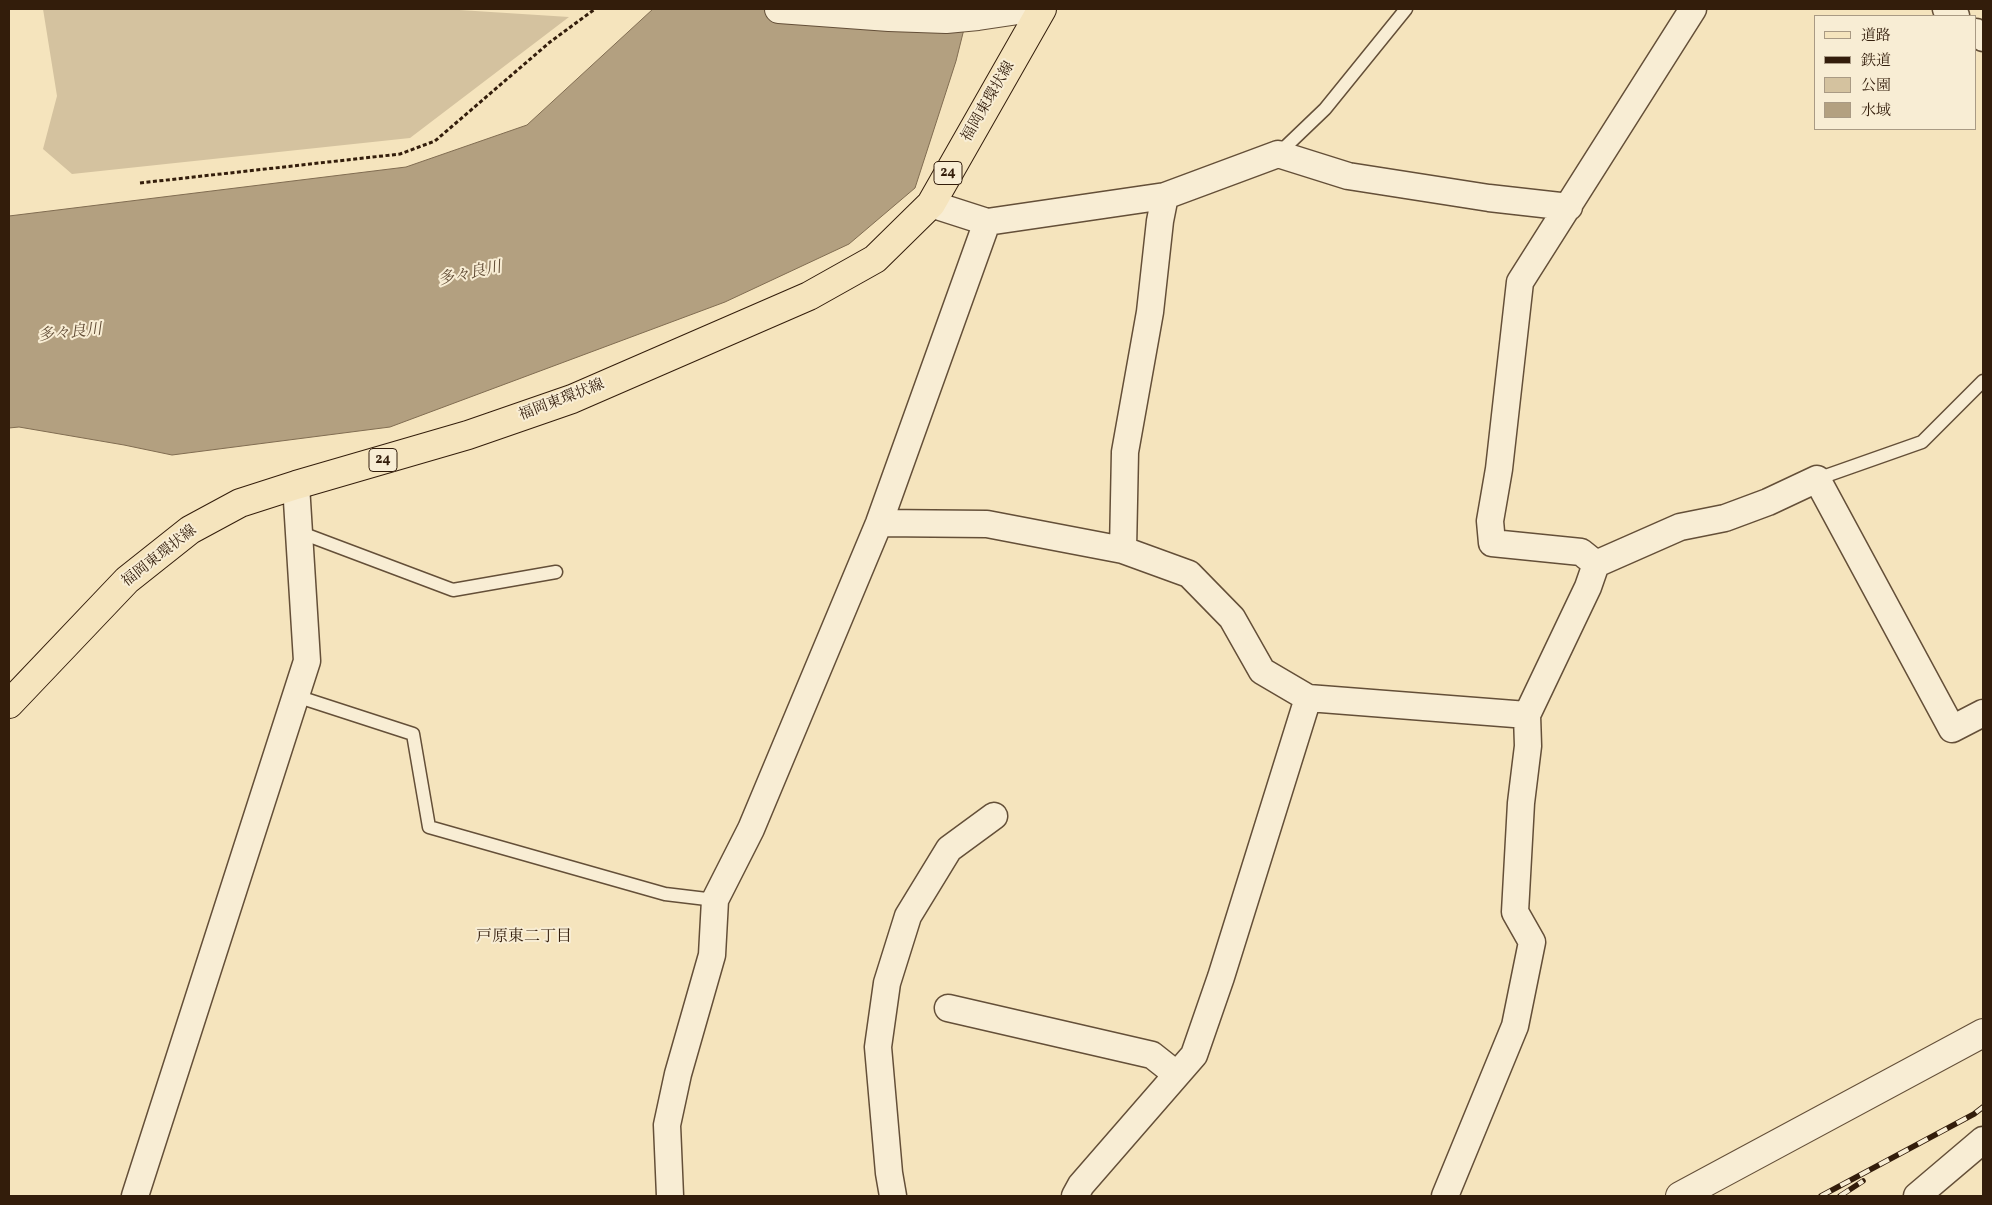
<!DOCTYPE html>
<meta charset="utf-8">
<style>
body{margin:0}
#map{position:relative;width:1992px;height:1205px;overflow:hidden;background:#f5e4bd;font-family:Vollkorn,"Noto Serif JP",serif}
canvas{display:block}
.frame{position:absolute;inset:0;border:10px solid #331d0b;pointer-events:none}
.legend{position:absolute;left:1814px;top:15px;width:162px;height:115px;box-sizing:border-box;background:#f8edd4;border:1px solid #a99a84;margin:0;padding:6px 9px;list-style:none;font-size:15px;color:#331d0b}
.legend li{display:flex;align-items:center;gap:10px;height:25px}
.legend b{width:25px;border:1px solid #a99a84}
</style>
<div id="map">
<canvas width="1992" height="1205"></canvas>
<div class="frame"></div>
<ul class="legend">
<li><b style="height:6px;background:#f5e4bd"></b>道路</li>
<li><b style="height:6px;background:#331d0b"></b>鉄道</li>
<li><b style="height:14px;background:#d4c29f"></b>公園</li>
<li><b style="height:14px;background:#b3a080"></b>水域</li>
</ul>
</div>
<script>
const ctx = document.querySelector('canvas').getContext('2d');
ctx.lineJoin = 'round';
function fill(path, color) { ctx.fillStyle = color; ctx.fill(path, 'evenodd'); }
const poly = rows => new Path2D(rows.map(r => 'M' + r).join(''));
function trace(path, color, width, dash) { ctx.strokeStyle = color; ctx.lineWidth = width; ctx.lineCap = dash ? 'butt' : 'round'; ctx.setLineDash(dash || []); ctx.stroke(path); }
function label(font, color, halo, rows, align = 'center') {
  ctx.font = font + ' Vollkorn,"Noto Serif JP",serif'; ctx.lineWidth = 4; ctx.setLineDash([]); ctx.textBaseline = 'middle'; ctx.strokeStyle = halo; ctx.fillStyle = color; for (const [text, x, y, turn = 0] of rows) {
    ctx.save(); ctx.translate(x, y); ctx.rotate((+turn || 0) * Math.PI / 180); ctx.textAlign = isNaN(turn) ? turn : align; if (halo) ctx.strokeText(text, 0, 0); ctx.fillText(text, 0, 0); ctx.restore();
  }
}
const green = poly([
 [43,9,444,9,569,17,410,138,72,174,43,149,57,96]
]);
const water = poly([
 [653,9,969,9,956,61,915,188,849,244,725,302,390,427,172,455,124,445,19,427,9,428,9,216,406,167,527,125,653,9]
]);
const path = poly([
 [140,183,400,154,435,141,550,42,595,9]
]);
const service = poly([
 [1278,154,1325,109,1406,9],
 [1817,479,1922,442,1983,381],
 [299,532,453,590,556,572],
 [296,696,413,734,429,827,665,894,715,900]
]);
const minor = poly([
 [1946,9,1956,16],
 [1976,32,1983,38],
 [931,204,987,222,1165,196,1278,154,1348,176,1489,198,1569,207],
 [879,523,987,524,1123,550,1189,574,1232,618,1262,671,1308,698,1527,715],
 [1123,550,1125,452,1150,312,1160,221,1165,196],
 [1596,564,1680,527,1725,518,1768,502,1817,479,1952,729,1983,713],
 [948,1008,1152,1055,1176,1074],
 [135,1196,307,661,296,485],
 [670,1196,667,1125,678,1074,712,955,715,900,751,829,879,523,987,222],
 [893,1196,889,1173,878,1047,887,983,908,916,949,849,994,816],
 [1075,1196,1081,1185,1194,1055,1221,977,1308,698],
 [1445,1196,1515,1026,1532,942,1515,912,1521,803,1528,746,1527,715,1588,587,1596,564,1581,552,1492,543,1490,521,1499,469,1520,282,1693,9],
 [1917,1196,1983,1140]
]);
const tertiary = poly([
 [779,9,889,17,946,19,978,16,1025,9],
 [1680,1196,1983,1033]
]);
const primary = poly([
 [9,704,127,580,190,530,240,503,296,485,468,435,572,399,809,296,875,259,931,204,1042,9]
]);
const rail = poly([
 [1821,1196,1974,1114,1983,1107],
 [1840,1196,1863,1181]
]);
const shields = [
 [948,173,28],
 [383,460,28]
];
const shieldNames = [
 ["24",948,173],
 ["24",383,460]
];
const streetNames = [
 ["福岡東環状線",989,102,-60],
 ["福岡東環状線",562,401,-21],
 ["福岡東環状線",160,557,-38]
];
const waterNames = [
 ["多々良川",470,275,-12],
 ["多々良川",70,334,-6]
];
const neighbourhoodNames = [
 ["戸原東二丁目",524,938]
];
fill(green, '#d4c29f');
fill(water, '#b3a080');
trace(water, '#806c51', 1);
trace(service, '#644f38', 15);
trace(minor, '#644f38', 29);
trace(tertiary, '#644f38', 30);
trace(primary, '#331d0b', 30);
trace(path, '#331d0b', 3, [4, 2.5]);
trace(service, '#f8edd4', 12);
trace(minor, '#f8edd4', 26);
trace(tertiary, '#f8edd4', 28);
trace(primary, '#f5e4bd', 28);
trace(rail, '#331d0b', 5.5);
trace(rail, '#f8edd4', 4, [11]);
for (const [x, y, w] of shields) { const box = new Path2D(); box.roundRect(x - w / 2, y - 11.5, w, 23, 4); ctx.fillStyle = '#f8edd4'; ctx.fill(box); trace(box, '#331d0b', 1); }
label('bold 14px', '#331d0b', null, shieldNames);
label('15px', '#331d0b', '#f8edd4', streetNames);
label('italic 16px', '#604b34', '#f8edd4', waterNames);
label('16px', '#331d0b', '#f8edd4', neighbourhoodNames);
</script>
